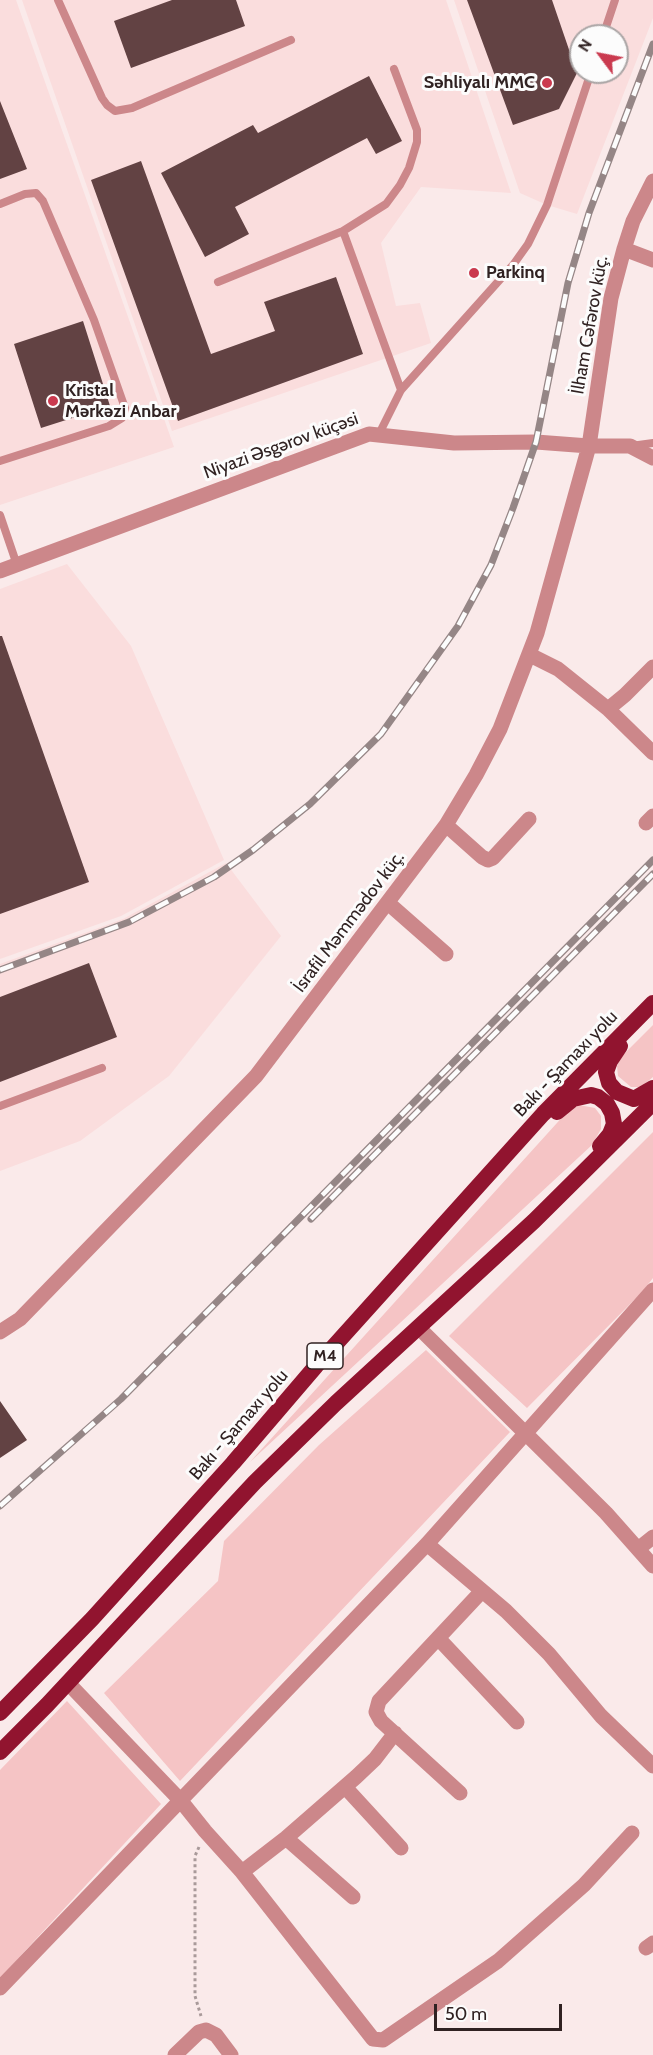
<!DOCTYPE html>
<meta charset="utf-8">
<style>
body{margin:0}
#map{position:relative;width:653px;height:2055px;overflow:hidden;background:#faeaea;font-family:Cabin,sans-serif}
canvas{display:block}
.north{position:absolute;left:569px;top:24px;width:60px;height:60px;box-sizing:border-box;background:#fcfcfc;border:2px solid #aaa5a5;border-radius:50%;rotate:302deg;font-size:16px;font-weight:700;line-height:24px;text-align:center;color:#302222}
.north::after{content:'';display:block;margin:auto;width:21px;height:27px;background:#ca3a4f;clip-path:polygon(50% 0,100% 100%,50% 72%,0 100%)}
.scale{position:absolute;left:434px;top:2004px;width:128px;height:27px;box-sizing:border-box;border:3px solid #302222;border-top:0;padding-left:8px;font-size:18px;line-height:21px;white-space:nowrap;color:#302222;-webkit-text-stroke:4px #fcfcfc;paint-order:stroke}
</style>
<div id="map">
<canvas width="653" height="2055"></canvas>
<div class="north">N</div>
<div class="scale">50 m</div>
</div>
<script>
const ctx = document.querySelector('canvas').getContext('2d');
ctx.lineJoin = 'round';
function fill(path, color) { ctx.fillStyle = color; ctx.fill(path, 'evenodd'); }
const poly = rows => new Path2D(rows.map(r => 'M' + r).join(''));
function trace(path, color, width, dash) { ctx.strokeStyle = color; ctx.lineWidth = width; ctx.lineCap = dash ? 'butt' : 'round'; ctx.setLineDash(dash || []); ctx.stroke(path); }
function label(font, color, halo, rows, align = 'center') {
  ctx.font = font + ' Cabin,sans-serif'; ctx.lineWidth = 6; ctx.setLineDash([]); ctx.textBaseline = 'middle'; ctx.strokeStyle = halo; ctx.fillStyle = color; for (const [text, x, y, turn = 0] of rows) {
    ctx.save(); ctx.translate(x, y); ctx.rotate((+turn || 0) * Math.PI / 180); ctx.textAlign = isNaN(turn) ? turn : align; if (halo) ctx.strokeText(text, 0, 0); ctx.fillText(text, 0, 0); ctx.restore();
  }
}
const built = poly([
 [0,0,16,0,174,447,0,505],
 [22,0,446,0,511,193,421,187,381,243,396,306,420,303,431,343,172,431],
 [454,0,653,0,653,18,577,214,547,205,520,193],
 [581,36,617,36,617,72,581,72],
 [67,564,131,646,224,860,121,916,0,959,0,589],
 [226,863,281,936,169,1076,80,1141,0,1171,0,964,123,919]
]);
const green = poly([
 [653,1025,653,1077,641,1087,631,1087,618,1076,617,1066,621,1057],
 [579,1105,595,1108,601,1116,601,1129,592,1145,250,1462,566,1113],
 [653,1132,653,1278,642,1292,527,1408,449,1336],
 [426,1350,510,1432,180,1781,104,1693,218,1581,224,1541,319,1445],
 [67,1701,161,1804,0,1978,0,1770]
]);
const building = poly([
 [172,0,236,0,245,26,131,68,114,21],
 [467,0,552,0,577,73,559,109,513,125],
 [369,76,402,141,376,154,367,138,235,207,249,234,205,257,161,173,253,125,258,133],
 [0,101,27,169,0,179],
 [141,161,211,354,275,331,264,302,336,277,363,354,178,421,91,180],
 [83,321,110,406,41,428,14,344],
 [0,636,2,636,89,882,0,914],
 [89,963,117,1037,0,1082,0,997],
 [0,1401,27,1440,0,1458]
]);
const path = poly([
 [199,1847,195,1856,195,1996,201,2016]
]);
const service = poly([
 [58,0,102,98,107,105,115,111,132,108,291,40],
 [603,36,615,0],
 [0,204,25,194,36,193,43,201,94,320,125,408,122,418,109,426,0,461],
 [343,231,401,390],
 [218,282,343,231,386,204,400,185,409,168,417,142,417,130,394,69],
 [379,434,401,390,513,265,528,244,547,205,591,72],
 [631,446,653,443],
 [0,515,17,565],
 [0,1106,102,1068]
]);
const minor = poly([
 [624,249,653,260],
 [0,571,369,434,454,443,536,442,589,446,630,446,653,458],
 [530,655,558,669,608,709,625,695,653,667],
 [608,709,653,753],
 [646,823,653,816],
 [446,825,482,857,488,860,493,858,529,819],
 [388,903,446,954],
 [419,1328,606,1513,653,1566],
 [0,1332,20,1319,256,1076,446,825,476,775,500,729,537,633,589,446,611,298,624,249,633,221,653,181],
 [427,1544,506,1611,549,1654,601,1716,653,1766],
 [638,1549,653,1537],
 [438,1638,517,1722],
 [68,1683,181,1801,205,1831,242,1872,373,2039,383,2040,498,1961,584,1885,632,1833],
 [345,1787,401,1848],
 [460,1793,381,1721,376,1712,379,1701,482,1591],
 [286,1838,353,1897],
 [242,1872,286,1838,356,1777,375,1759,395,1733],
 [646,1948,653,1943],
 [0,1988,427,1544,653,1290],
 [175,2055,199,2032,206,2030,216,2035,231,2055]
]);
const trunk = poly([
 [620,1046,610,1061,606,1072,609,1083,617,1092,634,1099,653,1088],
 [557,1112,573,1099,591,1095,598,1097,607,1104,612,1113,614,1124,610,1134,600,1146],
 [0,1713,92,1619,233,1463,316,1366,543,1114,653,1003],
 [0,1752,47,1705,255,1482,336,1403,534,1221,653,1103]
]);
const rail = poly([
 [0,970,129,922,214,877,253,850,310,804,381,734,458,626,491,565,513,508,536,442,568,283,589,213,653,44],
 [311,1219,653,874],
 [0,1506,121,1399,653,860]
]);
const markers = [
 [547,83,6,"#ca3a4f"],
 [474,273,6,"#ca3a4f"],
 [53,401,6,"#ca3a4f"]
];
const shields = [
 [325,1356,36]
];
const shieldNames = [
 ["M4",325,1356]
];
const poiNames = [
 ["Səhliyalı MMC",535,83,"right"],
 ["Parkinq",486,273],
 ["Kristal",65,391],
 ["Mərkəzi Anbar",65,412]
];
const streetNames = [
 ["İlham Cəfərov küç.",590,325,-80],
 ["Niyazi Əsgərov küçəsi",281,446,-20],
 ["İsrafil Məmmədov küç.",349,922,-53],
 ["Bakı - Şamaxı yolu",566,1064,-46],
 ["Bakı - Şamaxı yolu",239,1425,-49]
];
fill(built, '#fadddd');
fill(green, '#f5c4c5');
fill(building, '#624243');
trace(path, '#a99a9a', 3, [3, 3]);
trace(service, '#cc878a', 8);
trace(minor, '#cc878a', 15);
trace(trunk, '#91142f', 16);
trace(rail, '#958686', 7);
trace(rail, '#fcfcfc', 4.5, [14]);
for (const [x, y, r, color] of markers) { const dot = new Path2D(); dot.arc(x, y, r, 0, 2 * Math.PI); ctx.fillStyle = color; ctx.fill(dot); trace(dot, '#fcfcfc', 2); }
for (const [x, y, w] of shields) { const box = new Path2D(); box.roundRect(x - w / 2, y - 13, w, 26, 4.5); ctx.fillStyle = '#fcfcfc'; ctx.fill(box); trace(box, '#302222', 1.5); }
label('bold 16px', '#302222', null, shieldNames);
label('bold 18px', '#302222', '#fcfcfc', poiNames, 'left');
label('18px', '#302222', '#fcfcfc', streetNames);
</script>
